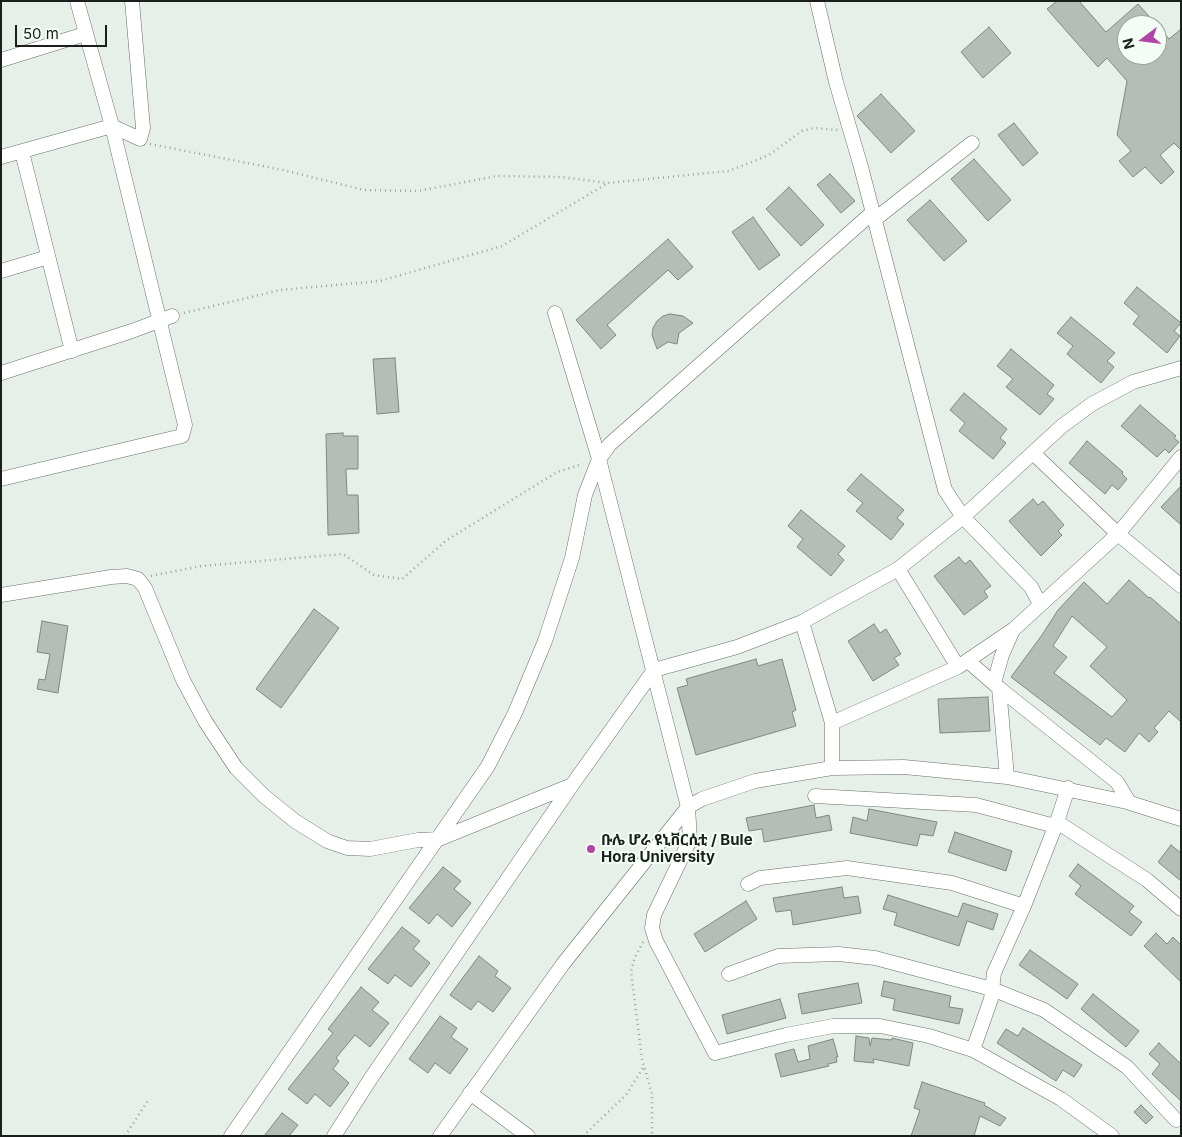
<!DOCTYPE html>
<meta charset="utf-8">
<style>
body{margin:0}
#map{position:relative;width:1182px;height:1137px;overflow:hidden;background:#e6f0e8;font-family:Inter,sans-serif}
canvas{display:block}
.frame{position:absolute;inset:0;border:2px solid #1b1e1c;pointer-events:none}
.north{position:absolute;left:1117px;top:15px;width:50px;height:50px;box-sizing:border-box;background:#f3fdf5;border:1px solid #9da49e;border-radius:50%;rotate:255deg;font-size:14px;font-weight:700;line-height:20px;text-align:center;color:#1b1e1c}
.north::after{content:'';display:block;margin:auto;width:18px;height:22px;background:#b145a4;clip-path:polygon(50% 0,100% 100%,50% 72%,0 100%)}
.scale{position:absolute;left:15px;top:25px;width:92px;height:22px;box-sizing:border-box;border:2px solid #1b1e1c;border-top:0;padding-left:6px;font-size:15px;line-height:18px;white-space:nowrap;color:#1b1e1c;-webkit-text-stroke:4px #f3fdf5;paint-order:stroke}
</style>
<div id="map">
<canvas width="1182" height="1137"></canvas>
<div class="frame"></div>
<div class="north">N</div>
<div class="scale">50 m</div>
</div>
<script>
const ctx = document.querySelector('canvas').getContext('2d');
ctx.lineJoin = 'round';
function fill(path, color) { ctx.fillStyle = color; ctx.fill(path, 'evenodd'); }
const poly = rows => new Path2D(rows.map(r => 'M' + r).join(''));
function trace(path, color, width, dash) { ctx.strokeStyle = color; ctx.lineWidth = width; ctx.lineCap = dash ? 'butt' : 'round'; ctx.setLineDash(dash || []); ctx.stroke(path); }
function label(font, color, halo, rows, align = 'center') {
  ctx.font = font + ' Inter,"Noto Sans Ethiopic",sans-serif'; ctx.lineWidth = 4; ctx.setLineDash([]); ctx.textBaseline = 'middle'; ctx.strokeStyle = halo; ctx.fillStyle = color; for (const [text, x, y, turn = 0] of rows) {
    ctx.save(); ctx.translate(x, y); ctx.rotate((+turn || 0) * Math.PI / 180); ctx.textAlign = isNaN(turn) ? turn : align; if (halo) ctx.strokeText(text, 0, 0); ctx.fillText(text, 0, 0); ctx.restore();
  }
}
const building = poly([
 [1057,1,1079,1,1106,32,1138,4,1157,25,1127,25,1127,55,1157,55,1157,25,1169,39,1181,29,1181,150,1174,143,1160,155,1174,172,1161,184,1145,167,1133,177,1119,161,1131,151,1117,135,1127,81,1107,58,1098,67,1047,9,1057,1],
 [989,27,1011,53,983,78,961,52,989,27],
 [881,94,915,131,891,153,857,116,881,94],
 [1014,123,1038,153,1023,166,998,135,1014,123],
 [974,159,1011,200,988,221,951,179,974,159],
 [830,174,855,201,841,213,817,185,830,174],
 [789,187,824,225,801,246,766,209,789,187],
 [930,200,967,241,944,261,907,220,930,200],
 [753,217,780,255,759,270,732,232,753,217],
 [668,239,693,267,678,280,668,270,607,325,616,335,601,349,576,320,668,239],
 [1137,287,1181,323,1174,331,1180,336,1167,353,1133,324,1139,316,1124,303,1137,287],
 [670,314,683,316,693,323,679,333,677,344,668,342,657,349,652,335,653,328,657,321,663,316,670,314],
 [1071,317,1115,353,1107,361,1114,367,1101,383,1067,354,1073,346,1057,333,1071,317],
 [1011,349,1054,385,1047,394,1054,399,1040,415,1006,387,1013,379,997,366,1011,349],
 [395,358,399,412,377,414,373,359,395,358],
 [964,393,1007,429,1000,438,1006,443,993,459,959,431,965,423,950,410,964,393],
 [1140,405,1176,436,1174,438,1179,442,1169,453,1165,449,1157,457,1121,426,1140,405],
 [343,433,343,436,358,436,358,469,346,469,347,495,358,495,359,533,328,535,326,434,343,433],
 [1087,441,1123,472,1122,474,1127,479,1118,490,1112,485,1105,494,1069,463,1087,441],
 [861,474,904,510,897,518,904,524,891,540,856,511,863,503,847,490,861,474],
 [1181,486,1181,525,1161,507,1181,486],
 [1033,499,1038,505,1043,501,1064,525,1058,531,1062,535,1041,556,1009,521,1033,499],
 [801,510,845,546,838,554,844,560,831,576,797,547,803,539,788,526,801,510],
 [959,557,965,564,970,560,991,586,984,591,988,597,964,615,934,576,959,557],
 [1129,580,1149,598,1150,597,1181,624,1181,722,1169,711,1154,728,1158,732,1149,742,1139,733,1125,752,1106,738,1100,745,1011,677,1042,635,1058,610,1084,582,1107,604,1129,580],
 [1072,616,1107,647,1090,666,1127,700,1112,717,1054,673,1067,657,1053,646,1072,616],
 [314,609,339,628,281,708,256,689,314,609],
 [42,621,68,626,58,693,37,689,39,679,45,680,50,654,37,652,42,621],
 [874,624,880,633,886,629,901,654,894,658,899,665,873,681,848,641,874,624],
 [756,659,758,666,782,659,796,710,792,712,796,726,696,755,677,688,688,685,686,679,756,659],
 [988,697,990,731,940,733,938,699,988,697],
 [814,805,816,818,829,815,832,830,764,842,762,829,749,831,746,818,814,805],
 [869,809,937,822,933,836,920,834,917,846,850,833,853,817,867,821,869,809],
 [955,832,1012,851,1006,871,948,852,955,832],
 [1171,845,1181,853,1181,881,1158,862,1171,845],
 [1078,864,1134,906,1129,912,1142,922,1131,936,1075,894,1081,886,1069,876,1078,864],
 [443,867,461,881,454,889,471,903,452,927,437,914,429,924,409,908,443,867],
 [842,887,844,898,858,896,861,913,793,925,791,910,776,912,773,898,842,887],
 [888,895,958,917,963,903,998,914,993,930,967,921,959,946,894,925,897,913,883,909,888,895],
 [746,901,757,919,705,952,694,934,746,901],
 [402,927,420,941,413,949,430,963,411,987,395,975,388,984,368,969,402,927],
 [1156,933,1167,944,1173,937,1181,945,1181,982,1144,946,1156,933],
 [1030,950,1078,984,1067,999,1019,965,1030,950],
 [479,956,498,971,495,976,511,988,493,1012,478,1001,471,1010,450,995,479,956],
 [884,981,951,996,949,1007,963,1009,959,1024,893,1010,895,999,881,996,884,981],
 [858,983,862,1003,802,1014,798,994,858,983],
 [361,987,379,1002,372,1010,389,1023,370,1047,355,1035,336,1058,339,1061,333,1069,349,1083,330,1107,315,1094,307,1104,288,1089,333,1033,328,1029,361,987],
 [1093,994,1139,1031,1126,1047,1081,1009,1093,994],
 [780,999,786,1018,727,1034,722,1015,780,999],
 [440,1016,457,1028,451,1037,468,1049,450,1074,435,1063,428,1073,409,1059,440,1016],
 [1023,1028,1082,1065,1074,1077,1063,1070,1056,1081,997,1043,1006,1029,1018,1036,1023,1028],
 [856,1036,869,1038,870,1046,872,1038,892,1040,892,1038,913,1043,909,1066,873,1059,874,1063,854,1061,856,1036],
 [833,1039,838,1057,836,1057,837,1062,828,1064,829,1066,781,1077,775,1054,794,1049,798,1062,810,1059,808,1046,833,1039],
 [1159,1043,1181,1064,1181,1101,1152,1074,1160,1064,1149,1054,1159,1043],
 [922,1082,985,1103,984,1105,1006,1118,1000,1126,980,1116,974,1136,911,1136,920,1110,914,1108,922,1082],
 [1141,1105,1153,1117,1146,1124,1134,1112,1141,1105],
 [282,1113,298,1125,289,1136,264,1136,282,1113]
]);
const path = poly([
 [150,144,283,170,364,190,418,191,497,176,561,177,608,183,729,171,769,155,802,131,814,128,838,130],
 [184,313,280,290,380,281,502,246,608,183],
 [151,576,201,566,343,554,374,575,402,579,447,540,557,472,583,464],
 [643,942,635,957,631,971,642,1059,652,1094,652,1136],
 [125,1136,149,1099],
 [583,1136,626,1095,644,1066]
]);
const minor = poly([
 [817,1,836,82,861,167,945,490,963,517,1031,587,1040,604],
 [1,60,85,34],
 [22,152,72,351],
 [1,157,112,126,140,139,143,128,132,1],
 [874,220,972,143],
 [1,271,48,257],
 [1,373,132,331,172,316],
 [1033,453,1118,534,1181,586],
 [1,479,182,436,185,425,112,126,77,1],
 [898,569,958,667],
 [1,595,111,577,127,576,138,579,145,588,183,680,205,721,236,768,264,796,295,821,327,841,347,848,370,849,418,840,439,839,572,785,654,670,737,647,802,622,898,569,963,517,1062,426,1092,404,1133,382,1181,368],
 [802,622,832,723,832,768],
 [968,661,999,688,1007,777],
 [994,683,1002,655,1013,630],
 [999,688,1117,782,1129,802],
 [832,723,958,667,1014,629,1118,534,1181,457],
 [815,796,976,805,1055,826],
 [1057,822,1147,880,1181,909],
 [748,884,760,878,847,868,952,883,1024,906],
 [729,974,778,956,839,954,875,958,992,989,1044,1010,1127,1067,1176,1120],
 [973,1050,991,999,994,973,1024,906,1057,822,1068,788],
 [470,1093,528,1136],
 [231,1136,488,766,515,713,545,641,572,558,585,495,599,459,610,444,872,213],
 [334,1136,371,1078,572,785],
 [440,1136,563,964,688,807,599,459,555,313],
 [1112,1136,1061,1099,973,1050,929,1036,880,1026,833,1026,786,1035,715,1053,656,941,652,928,654,915,690,840,688,807,702,799,755,781,832,768,904,767,1007,777,1127,802,1181,819]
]);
const markers = [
 [591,849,5,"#b145a4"]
];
const poiNames = [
 ["ቡሌ ሆራ ዩኒቨርሲቲ / Bule",601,840],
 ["Hora University",601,857]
];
fill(building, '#b4bdb6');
trace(building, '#7f8881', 1);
trace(minor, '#676f69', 15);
trace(path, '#9aa19c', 2.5, [1, 4]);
trace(minor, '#fff', 14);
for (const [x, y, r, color] of markers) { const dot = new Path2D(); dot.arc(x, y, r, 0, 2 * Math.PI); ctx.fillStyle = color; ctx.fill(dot); trace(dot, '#f3fdf5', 2); }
label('bold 15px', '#1b1e1c', '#f3fdf5', poiNames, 'left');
</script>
